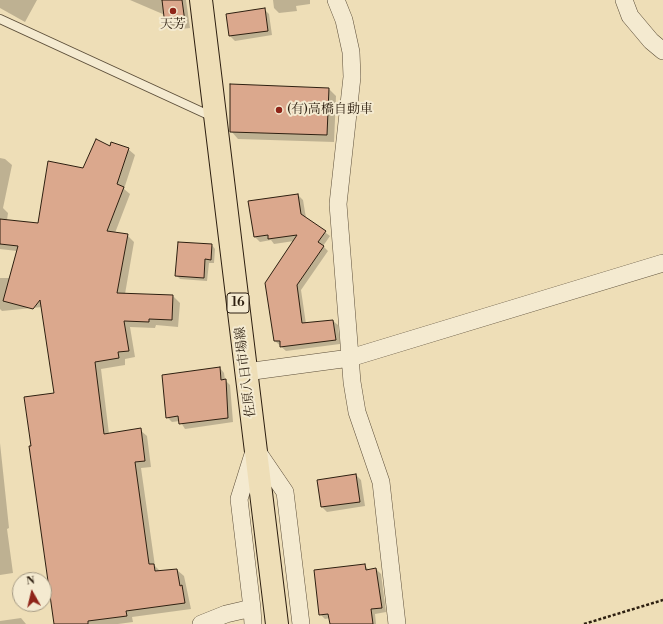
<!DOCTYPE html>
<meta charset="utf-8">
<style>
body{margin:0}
#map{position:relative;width:663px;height:624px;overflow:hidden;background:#eedeb7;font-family:"Libre Bodoni",serif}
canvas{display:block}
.north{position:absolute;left:12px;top:572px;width:40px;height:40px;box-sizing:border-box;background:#f4ead0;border:1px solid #a49983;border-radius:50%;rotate:352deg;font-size:11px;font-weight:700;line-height:16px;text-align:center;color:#2d1f10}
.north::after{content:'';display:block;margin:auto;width:14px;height:18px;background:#8f2418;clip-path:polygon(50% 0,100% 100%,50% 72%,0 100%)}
</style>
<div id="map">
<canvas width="663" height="624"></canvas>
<div class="north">N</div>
</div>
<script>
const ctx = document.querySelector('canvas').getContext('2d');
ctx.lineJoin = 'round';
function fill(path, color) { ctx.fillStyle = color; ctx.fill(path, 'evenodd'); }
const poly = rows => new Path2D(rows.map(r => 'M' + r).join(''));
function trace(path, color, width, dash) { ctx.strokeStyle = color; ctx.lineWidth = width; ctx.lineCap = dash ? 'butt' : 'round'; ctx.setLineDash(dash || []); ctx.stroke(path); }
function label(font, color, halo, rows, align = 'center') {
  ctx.font = font + ' "Libre Bodoni","Noto Serif JP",serif'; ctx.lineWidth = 4; ctx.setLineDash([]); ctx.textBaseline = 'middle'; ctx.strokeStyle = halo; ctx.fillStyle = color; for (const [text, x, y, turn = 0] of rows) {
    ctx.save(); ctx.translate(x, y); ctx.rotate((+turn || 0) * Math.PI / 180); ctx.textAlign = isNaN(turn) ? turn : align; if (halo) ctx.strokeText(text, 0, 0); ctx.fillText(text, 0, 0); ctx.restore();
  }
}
const shadow = poly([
 [0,0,37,0,25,22,0,8],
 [130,0,186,0,190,28,172,30,166,24,165,15],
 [273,0,310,0,310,4,296,6,297,11,279,13,274,8],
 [264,9,269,14,272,35,235,41,230,36,227,15],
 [329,89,336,96,334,142,238,139,231,131],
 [111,147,128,149,135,155,124,189,130,194,115,233,127,235,134,242,125,294,173,296,180,303,178,327,156,325,155,328,130,327,135,357,125,359,125,365,101,369,109,434,140,430,147,436,151,467,141,468,155,566,161,572,177,570,184,576,191,609,132,617,133,622,118,624,55,624,32,447,55,394,42,307,2,311,0,309,0,278,10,278,17,251,0,249,0,158,5,159,12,165,3,208,8,213,7,220,38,224,84,169],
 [298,195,303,200,306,218,330,236,323,246,328,251,301,290,306,324,333,321,338,325,340,344,286,351,275,341,294,241,274,244,271,240,260,242,255,237,250,202],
 [212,245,215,249,214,263,209,263,207,281,180,279,176,275],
 [220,368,224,373,225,380,230,385,233,422,185,429,180,421,172,422,167,417],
 [0,443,9,528,7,529,13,573,0,575],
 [356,475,361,480,365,506,327,512,322,507,318,481],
 [364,565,369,570,376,569,381,574,386,612,375,614,376,624,331,624,330,618,325,619,320,614],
 [21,618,26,624,0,624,0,621]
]);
const building = poly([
 [162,0,182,0,185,22,165,25,162,0],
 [265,8,268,31,229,36,226,14,265,8],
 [230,84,329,88,327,135,230,132,230,84],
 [96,139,110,146,111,142,129,148,117,184,124,187,107,231,128,234,117,293,173,295,172,320,149,319,149,322,124,321,129,351,118,352,119,358,95,362,104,434,141,428,145,461,135,462,149,564,154,564,155,571,177,569,180,586,182,585,185,603,126,611,127,616,88,621,88,624,54,624,29,446,31,446,24,397,54,393,40,300,33,309,3,301,18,246,0,244,0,219,38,223,48,161,83,168,96,139],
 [298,194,301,214,326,231,318,242,324,246,297,285,302,323,333,320,336,340,280,347,280,341,274,341,265,283,297,235,268,239,268,235,254,237,248,201,298,194],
 [178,242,212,244,211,260,205,259,204,278,175,276,178,242],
 [220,367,221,380,226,379,228,418,179,424,178,416,166,418,162,375,220,367],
 [356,474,360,502,321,507,317,480,356,474],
 [365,564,366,570,376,568,382,608,371,609,373,624,330,624,328,614,319,615,314,570,365,564]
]);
const path = poly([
 [584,624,663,600]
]);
const service = poly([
 [0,19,213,117]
]);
const minor = poly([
 [336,0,344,20,351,52,352,77,338,204,352,382,357,412,381,482,397,624],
 [624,0,630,16,651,41,663,51],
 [246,372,350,358,663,263],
 [252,608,253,624],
 [201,624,226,614,252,608,239,499,255,448,285,492,301,624]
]);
const primary = poly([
 [201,0,277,624]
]);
const markers = [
 [173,11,4,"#8f2418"],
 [279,110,4,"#8f2418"]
];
const shields = [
 [238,303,22]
];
const shieldNames = [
 ["16",238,303]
];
const poiNames = [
 ["天芳",173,25],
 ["(有)高橋自動車",287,110,"left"]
];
const streetNames = [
 ["佐原八日市場線",246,372,-97]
];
fill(shadow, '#0003');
fill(building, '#dba88d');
trace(building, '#2d1f10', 1);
trace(service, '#5d4f3a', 10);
trace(minor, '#5d4f3a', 18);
trace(primary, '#2d1f10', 24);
trace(path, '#2d1f10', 2.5, [3, 2]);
trace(service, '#f4ead0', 8);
trace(minor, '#f4ead0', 17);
trace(primary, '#eedeb7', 22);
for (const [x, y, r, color] of markers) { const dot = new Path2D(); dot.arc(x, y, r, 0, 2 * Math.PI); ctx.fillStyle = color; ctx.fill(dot); trace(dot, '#f4ead0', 1.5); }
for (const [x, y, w] of shields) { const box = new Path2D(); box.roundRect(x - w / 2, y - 10, w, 20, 3); ctx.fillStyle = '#f4ead0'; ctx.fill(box); trace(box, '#2d1f10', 1); }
label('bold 12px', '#2d1f10', null, shieldNames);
label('13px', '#2d1f10', '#f4ead0', poiNames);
label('13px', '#2d1f10', '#f4ead0', streetNames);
</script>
